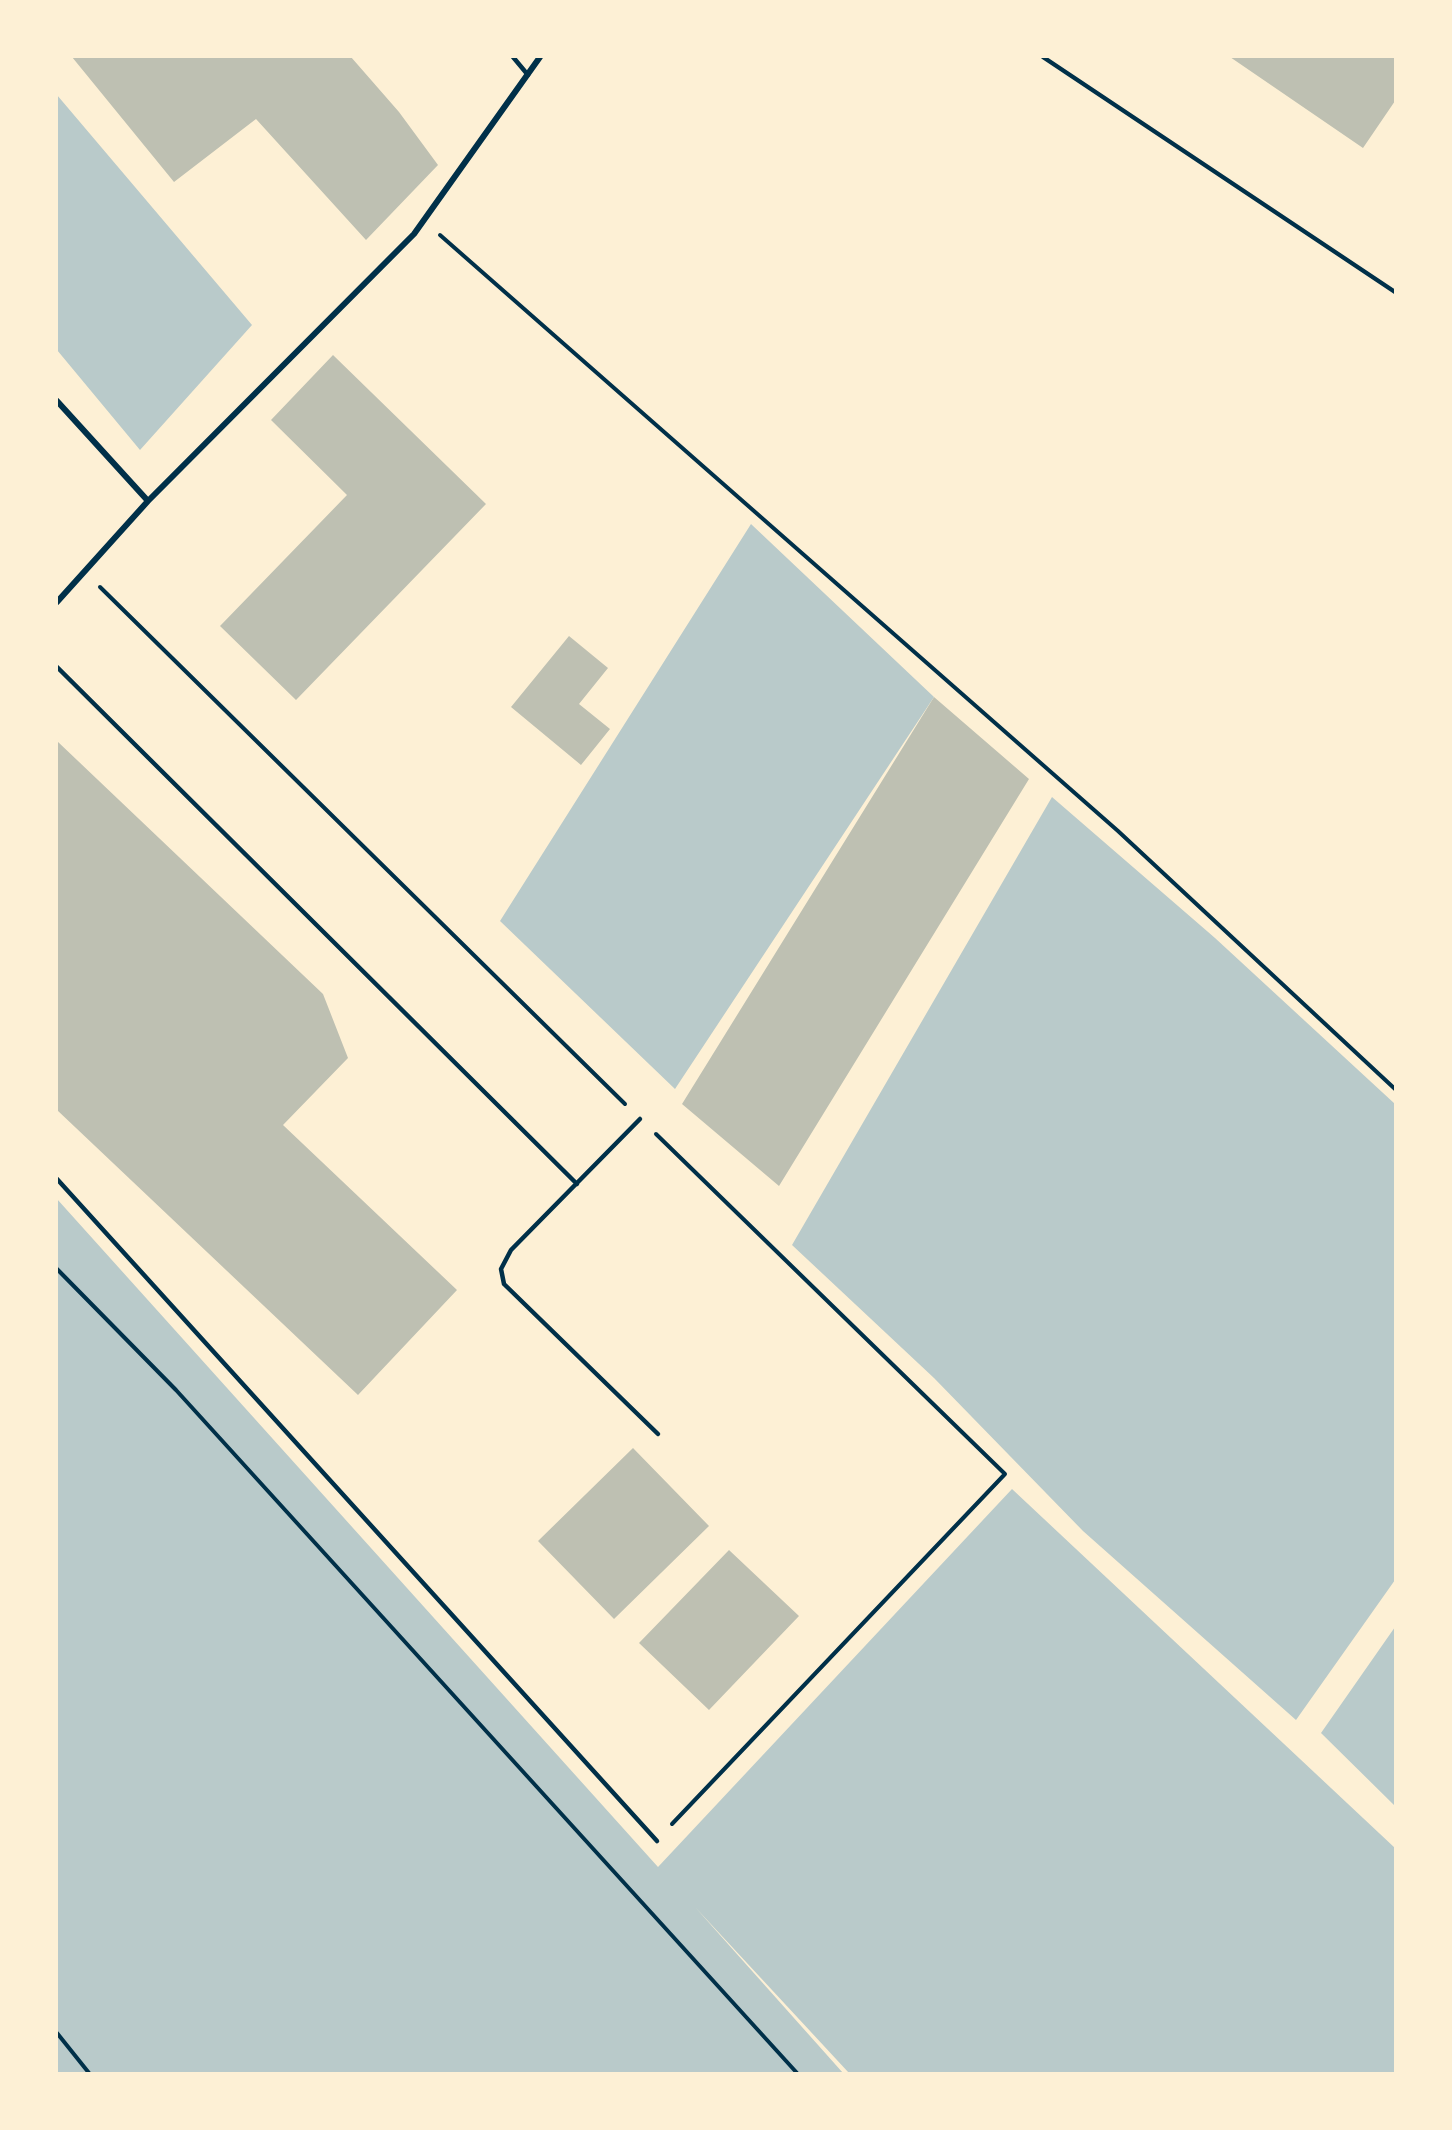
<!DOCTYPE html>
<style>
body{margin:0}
#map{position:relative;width:1452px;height:2130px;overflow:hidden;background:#fdf0d5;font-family:Mulish,sans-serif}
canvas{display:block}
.frame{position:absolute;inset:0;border:58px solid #fdf0d5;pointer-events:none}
</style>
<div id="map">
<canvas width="1452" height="2130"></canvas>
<div class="frame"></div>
</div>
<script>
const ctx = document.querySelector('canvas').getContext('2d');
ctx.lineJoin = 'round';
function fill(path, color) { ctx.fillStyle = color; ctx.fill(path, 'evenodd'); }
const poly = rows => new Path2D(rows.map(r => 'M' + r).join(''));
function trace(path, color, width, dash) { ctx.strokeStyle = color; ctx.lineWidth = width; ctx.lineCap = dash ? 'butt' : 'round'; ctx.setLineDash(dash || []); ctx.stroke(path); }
const green = poly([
 [57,95,252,325,140,450,57,350],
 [751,524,934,697,675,1089,500,921],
 [1052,797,1215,938,1395,1104,1395,1580,1296,1720,1083,1531,934,1378,792,1245],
 [57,1199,658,1867,1012,1489,1395,1848,1395,2073,849,2073,695,1907,843,2073,57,2073],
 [1395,1627,1395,1806,1321,1733]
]);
const building = poly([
 [72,57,351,57,399,112,438,165,366,240,256,119,174,182],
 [1230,57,1395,57,1395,101,1363,148],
 [333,355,486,504,296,700,220,626,347,495,271,420],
 [569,636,608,668,579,704,610,729,581,765,511,707],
 [934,697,1029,779,779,1186,682,1104],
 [57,741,323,994,348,1058,283,1125,457,1290,358,1395,57,1110],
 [633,1448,709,1526,614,1619,538,1541],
 [729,1550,799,1616,709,1710,639,1643]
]);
const path = poly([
 [440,235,1118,831,1395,1089],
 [100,587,625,1104],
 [656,1134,1005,1474,672,1824],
 [57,1269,176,1390,797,2073],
 [57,2033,89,2073]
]);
const service = poly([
 [513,57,528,75],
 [1043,57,1395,292],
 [57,667,577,1184],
 [640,1119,511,1250,501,1269,504,1284,658,1434],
 [57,1179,657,1841]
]);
const minor = poly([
 [57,401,148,501],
 [57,602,148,501,414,234,540,57]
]);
fill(green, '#b9caca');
fill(building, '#bec0b2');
trace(path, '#003049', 4);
trace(service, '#003049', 4.5);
trace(minor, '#003049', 6);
</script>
